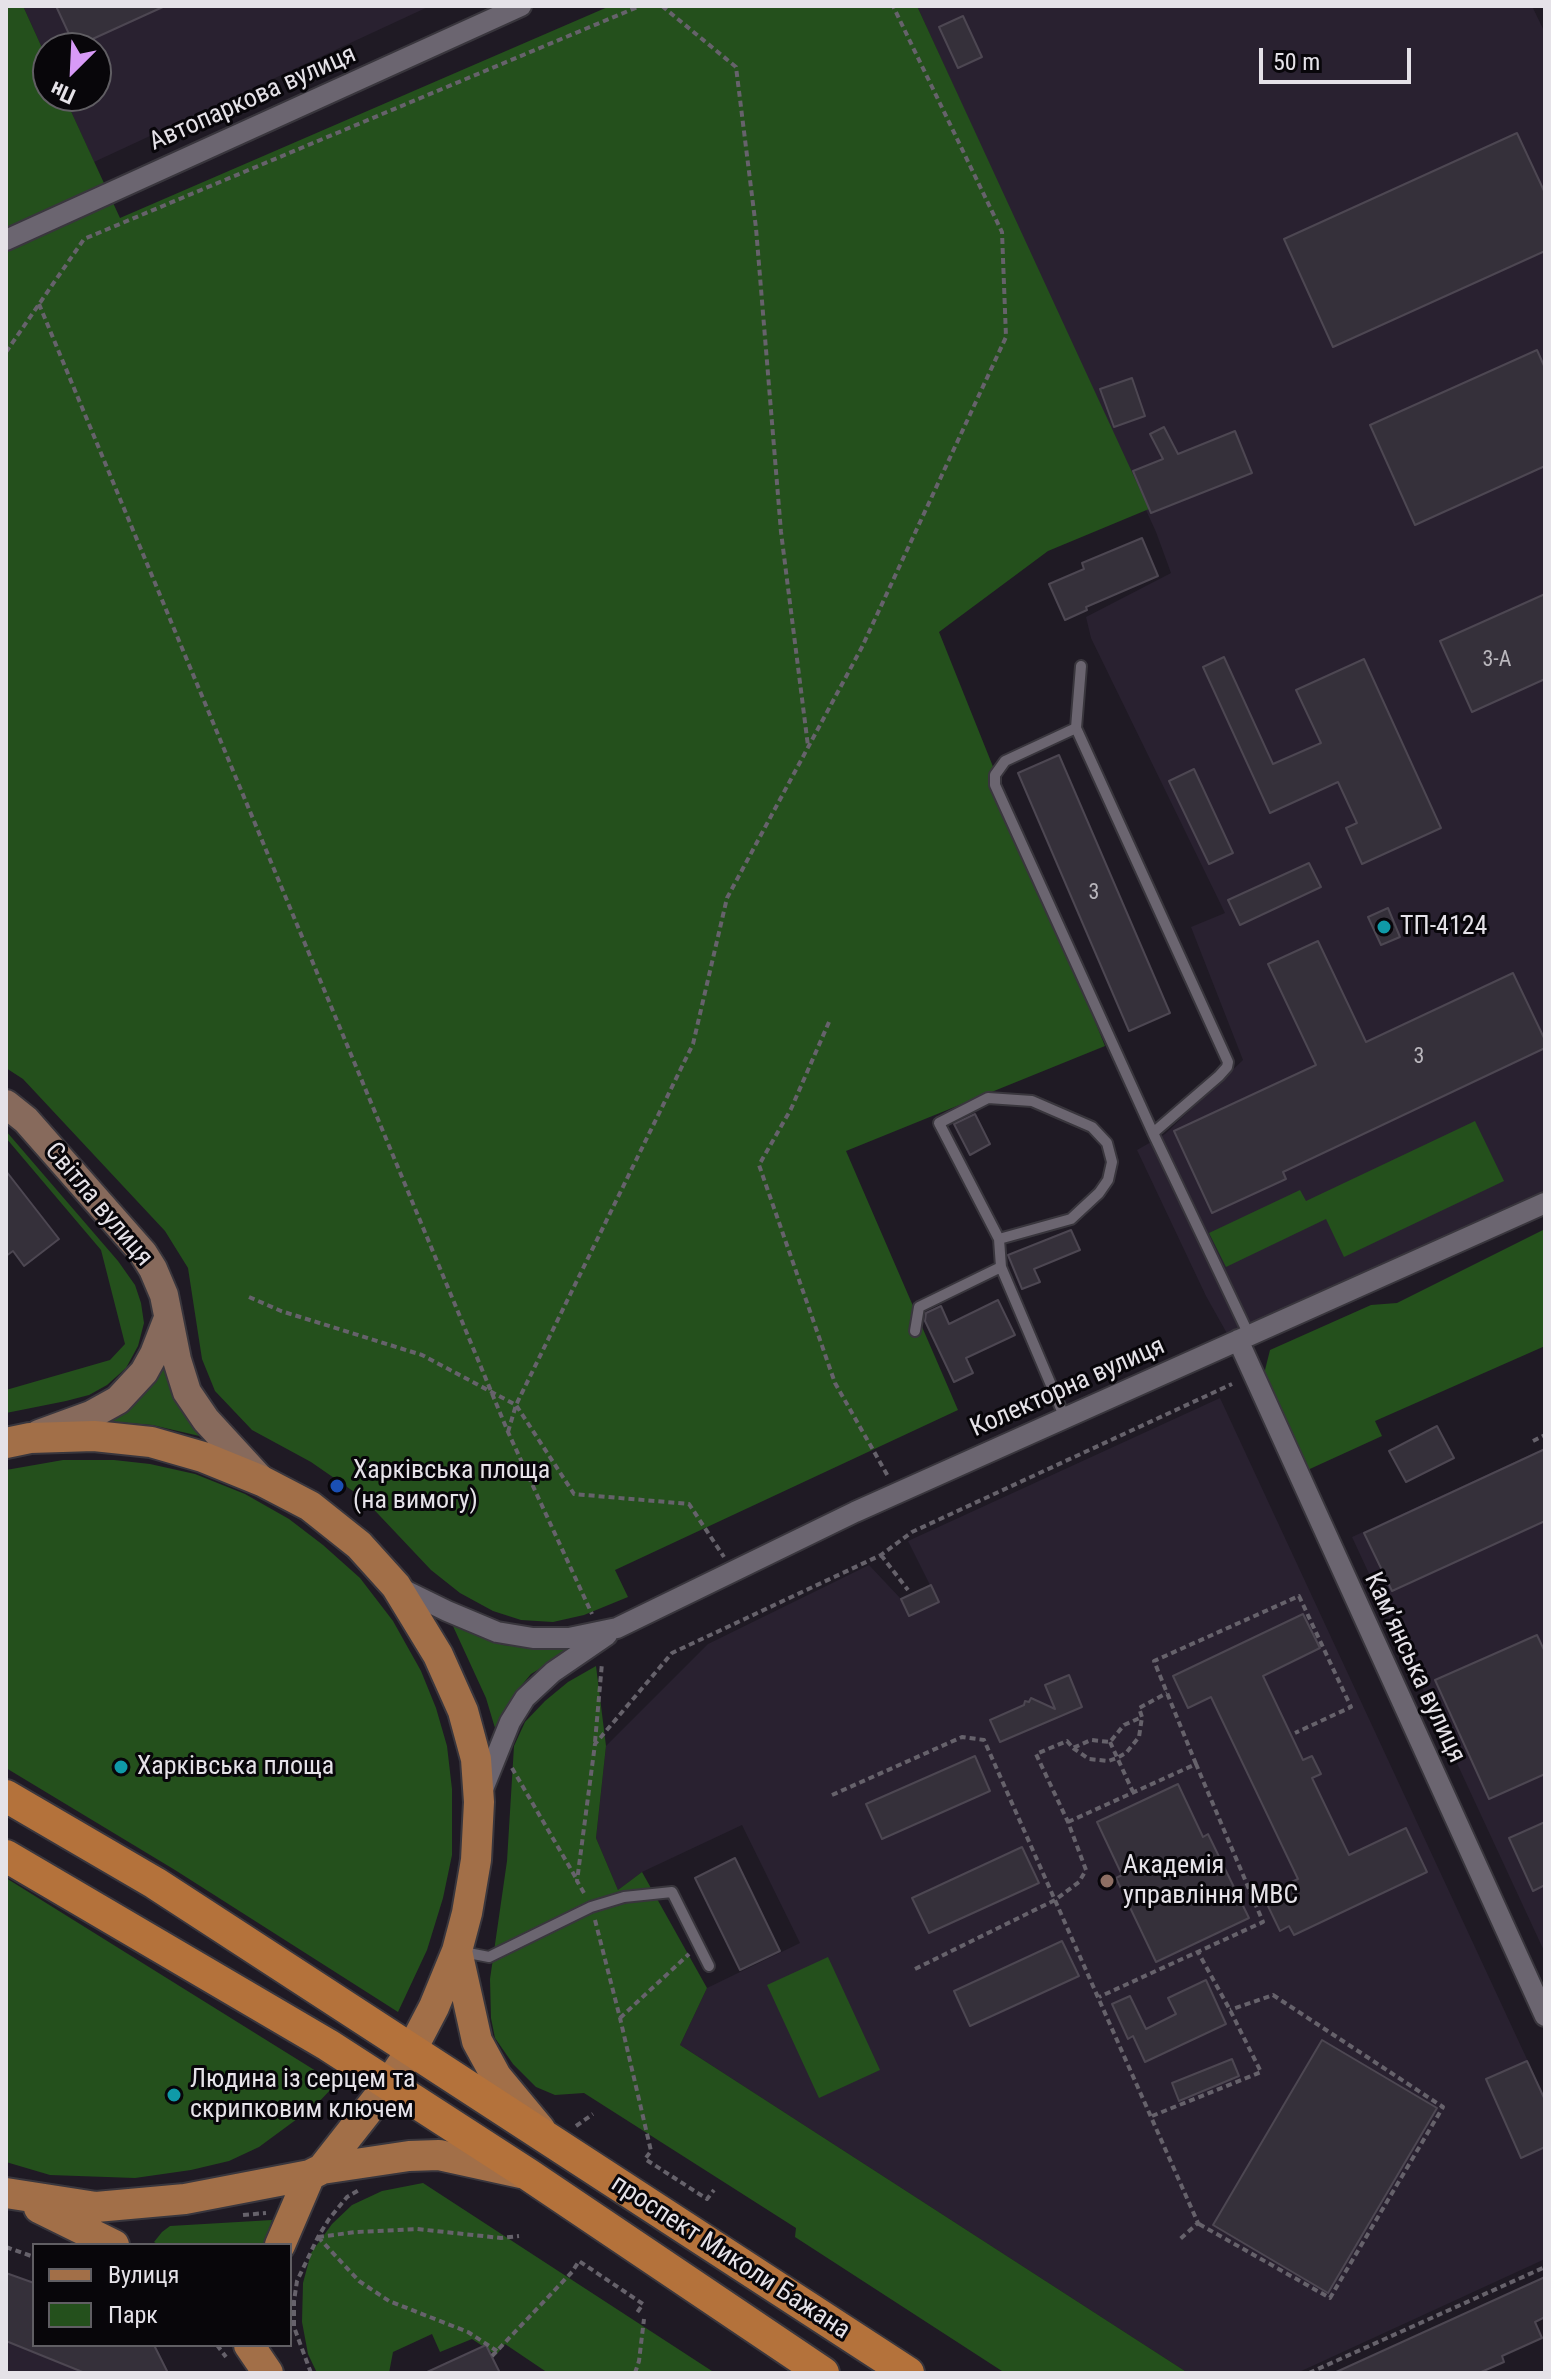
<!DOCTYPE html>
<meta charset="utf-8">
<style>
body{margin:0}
#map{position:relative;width:1551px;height:2379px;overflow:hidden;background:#1f1a24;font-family:"Roboto Condensed",sans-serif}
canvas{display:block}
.frame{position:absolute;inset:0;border:8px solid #e5e2e8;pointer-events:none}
.legend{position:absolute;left:32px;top:2243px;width:260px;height:104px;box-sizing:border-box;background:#08060a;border:2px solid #605e63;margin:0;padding:10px 14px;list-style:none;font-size:24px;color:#e5e2e8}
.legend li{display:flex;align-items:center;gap:16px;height:40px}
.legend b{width:40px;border:2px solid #605e63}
.north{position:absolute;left:32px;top:32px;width:80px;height:80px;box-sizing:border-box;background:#08060a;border:2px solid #605e63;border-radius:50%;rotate:204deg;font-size:22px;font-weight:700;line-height:32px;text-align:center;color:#e5e2e8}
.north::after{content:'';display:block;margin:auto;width:28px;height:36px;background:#d89af8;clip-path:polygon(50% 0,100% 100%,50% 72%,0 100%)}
.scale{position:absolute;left:1259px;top:48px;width:152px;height:36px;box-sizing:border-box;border:4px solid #e5e2e8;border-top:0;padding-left:10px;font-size:24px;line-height:28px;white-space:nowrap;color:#e5e2e8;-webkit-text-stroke:6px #08060a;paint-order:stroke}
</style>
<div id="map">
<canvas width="1551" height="2379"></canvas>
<div class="frame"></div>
<ul class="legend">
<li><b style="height:10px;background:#a26f48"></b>Вулиця</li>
<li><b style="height:22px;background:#24501c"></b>Парк</li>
</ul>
<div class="north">Пн</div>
<div class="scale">50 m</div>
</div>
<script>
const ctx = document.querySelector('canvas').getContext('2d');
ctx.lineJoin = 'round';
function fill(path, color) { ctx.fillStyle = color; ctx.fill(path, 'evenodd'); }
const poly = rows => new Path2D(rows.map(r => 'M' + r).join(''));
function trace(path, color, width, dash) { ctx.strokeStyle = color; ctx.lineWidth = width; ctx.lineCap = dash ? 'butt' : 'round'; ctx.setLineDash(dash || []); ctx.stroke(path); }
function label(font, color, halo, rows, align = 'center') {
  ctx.font = font + ' "Roboto Condensed",sans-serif'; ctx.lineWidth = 6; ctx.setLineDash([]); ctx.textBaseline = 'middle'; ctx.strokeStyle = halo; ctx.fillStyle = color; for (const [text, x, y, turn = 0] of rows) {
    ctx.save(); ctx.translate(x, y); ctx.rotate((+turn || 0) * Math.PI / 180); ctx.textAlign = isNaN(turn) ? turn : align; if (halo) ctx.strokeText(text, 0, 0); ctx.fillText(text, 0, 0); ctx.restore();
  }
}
const built = poly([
 [23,6,430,6,94,162,64,96,96,96,96,48,48,48,48,61],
 [917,6,1532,6,1545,33,1545,1196,1229,1337,1206,1296,1137,1150,1165,1134,1243,1060,1191,927,1225,913,1091,638,1086,617,1171,573,1156,532],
 [1220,1398,1545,2098,1545,2259,1297,2373,1188,2373,680,2045,707,1988,800,1943,742,1825,642,1872,618,1890,596,1838,606,1746,708,1644,869,1565,901,1599,930,1585,908,1541],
 [1545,1448,1545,1953,1352,1537],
 [6,2341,84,2373,6,2373]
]);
const green = poly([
 [6,6,23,6,48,61,48,96,64,96,120,218,610,6,917,6,1149,509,1048,551,939,632,1105,1046,846,1151,958,1410,615,1570,628,1597,584,1615,553,1622,521,1620,493,1611,460,1593,431,1570,363,1498,311,1462,252,1430,215,1391,202,1359,188,1268,165,1231,23,1079,6,1068],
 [1475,1121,1504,1181,1344,1257,1326,1219,1226,1267,1209,1233,1300,1190,1306,1201],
 [6,1131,118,1261,135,1285,141,1303,144,1323,138,1346,126,1368,107,1385,89,1395,66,1401,6,1413,6,1390,110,1360,125,1344,101,1250,6,1138],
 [1545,1229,1545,1346,1375,1421,1382,1436,1301,1473,1263,1378,1270,1350,1371,1305,1397,1303],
 [165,1356,208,1438,152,1425,105,1421],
 [63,1460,114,1460,150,1464,195,1474,245,1494,289,1519,323,1545,360,1578,393,1621,421,1671,436,1708,447,1746,452,1789,452,1855,443,1898,427,1950,398,2012,175,1870,6,1768,6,1470],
 [452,1624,503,1645,550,1649,574,1648,531,1674,516,1692,495,1728,486,1698],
 [596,1666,606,1746,596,1838,618,1890,642,1872,707,1988,680,2045,1188,2373,1005,2373,795,2237,796,2228,584,2093,555,2095,536,2087,513,2064,495,2038,491,2018,490,1979,507,1861,514,1746,525,1722,545,1701,568,1682],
 [6,1878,324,2076,333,2087,316,2105,259,2147,229,2161,191,2170,135,2178,50,2175,6,2162],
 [828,1957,880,2070,819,2098,767,1985],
 [423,2183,715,2373,548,2373,505,2344,496,2355,472,2339,440,2352,432,2334,393,2352,389,2373,317,2373,308,2354,302,2322,303,2283,311,2253,332,2224,352,2205,382,2191],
 [272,2220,264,2245,159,2245,154,2242,162,2232,170,2226]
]);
const building = poly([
 [56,6,165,6,75,47,56,6],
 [963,16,982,57,958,68,939,27,963,16],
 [1517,133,1545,193,1545,251,1333,347,1284,239,1517,133],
 [1537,350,1545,368,1545,466,1415,525,1370,425,1537,350],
 [1132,378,1145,416,1114,427,1100,389,1132,378],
 [1164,427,1178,454,1235,431,1252,473,1151,513,1133,471,1163,459,1150,434,1164,427],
 [1142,538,1158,576,1086,607,1087,610,1065,620,1049,584,1084,569,1082,563,1142,538],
 [1545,594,1545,679,1472,712,1440,641,1545,594],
 [1224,657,1273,764,1321,743,1296,690,1364,659,1441,828,1362,864,1346,828,1357,823,1338,782,1270,813,1203,667,1224,657],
 [1059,755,1170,1013,1129,1031,1018,773,1059,755],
 [1194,769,1233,853,1209,864,1169,781,1194,769],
 [1309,863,1321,887,1240,925,1228,900,1309,863],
 [1388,908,1400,937,1381,945,1368,917,1388,908],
 [1318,941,1366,1042,1513,973,1545,1040,1545,1048,1283,1172,1286,1179,1212,1213,1174,1131,1316,1065,1268,964,1318,941],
 [975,1114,990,1144,970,1155,954,1124,975,1114],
 [6,1171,59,1239,24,1266,13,1251,6,1256,6,1171],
 [1071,1230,1080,1250,1034,1269,1040,1282,1022,1289,1008,1255,1071,1230],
 [998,1300,1015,1335,966,1358,973,1373,954,1382,925,1321,926,1313,941,1306,949,1324,998,1300],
 [1437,1426,1454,1458,1406,1482,1389,1451,1437,1426],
 [1545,1449,1545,1521,1392,1591,1364,1533,1545,1449],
 [931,1585,939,1602,909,1616,901,1599,931,1585],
 [1303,1614,1320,1648,1263,1676,1303,1760,1312,1756,1321,1774,1312,1778,1349,1855,1406,1828,1427,1872,1294,1935,1289,1926,1280,1931,1267,1904,1276,1900,1273,1891,1298,1879,1211,1697,1188,1708,1173,1676,1303,1614],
 [1537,1635,1545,1652,1545,1774,1489,1799,1435,1680,1537,1635],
 [1069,1675,1082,1707,1000,1742,990,1720,1024,1705,1025,1701,1029,1702,1031,1698,1055,1709,1045,1685,1069,1675],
 [975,1756,990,1791,882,1839,866,1804,975,1756],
 [1178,1784,1203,1837,1208,1834,1249,1918,1156,1962,1116,1878,1122,1875,1097,1822,1178,1784],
 [1545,1822,1545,1885,1533,1891,1509,1838,1545,1822],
 [1022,1847,1039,1883,929,1933,912,1898,1022,1847],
 [735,1858,780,1951,740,1970,695,1878,735,1858],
 [1062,1941,1079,1976,970,2026,954,1991,1062,1941],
 [1206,1980,1226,2024,1145,2062,1133,2036,1128,2039,1112,2004,1130,1996,1146,2029,1176,2014,1168,1998,1206,1980],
 [1322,2040,1437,2108,1328,2293,1213,2225,1322,2040],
 [1232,2059,1239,2076,1179,2101,1172,2083,1232,2059],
 [1527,2061,1545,2100,1545,2147,1521,2158,1486,2079,1527,2061],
 [6,2273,34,2283,34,2345,154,2345,168,2373,85,2373,6,2341,6,2273],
 [1545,2277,1545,2317,1535,2322,1542,2338,1502,2356,1504,2362,1479,2373,1334,2373,1545,2277],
 [486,2345,500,2373,425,2373,486,2345]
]);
const path = poly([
 [662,6,736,67,756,228,781,532,808,746],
 [39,304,508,1432,592,1614],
 [6,352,84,239,640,6],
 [829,1022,791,1109,759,1165,835,1383,889,1478],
 [249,1297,281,1311,422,1355,516,1405,574,1494,689,1504,724,1557],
 [508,1432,516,1405,693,1044,727,898,862,647,1006,337,1002,232,893,6],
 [1533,1441,1545,1435],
 [881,1555,908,1590],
 [595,1742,602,1663],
 [1110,1742,1133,1792],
 [1073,1748,1089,1759,1108,1761,1117,1758,1126,1753,1139,1737,1142,1717],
 [1196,1764,1154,1661,1299,1596,1351,1707,1295,1733],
 [512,1768,576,1878],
 [832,1795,962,1737,984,1740,1198,2223,1180,2239],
 [1068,1822,1196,1764,1263,1922,1099,1997],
 [584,1893,577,1881,595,1744,672,1653,881,1555,912,1532,1232,1384],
 [595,1920,620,2018,651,2151,645,2159,707,2199,714,2190],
 [915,1969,1055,1900,1079,1882,1086,1870,1068,1822,1036,1754,1067,1741,1073,1748,1091,1740,1110,1742,1124,1725,1142,1717,1139,1708,1167,1693],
 [620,2018,689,1954],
 [1152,2116,1261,2072,1230,2010,1198,1952],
 [576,2126,593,2114],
 [243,2215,266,2213],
 [1199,2224,1330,2298,1443,2107,1273,1995,1230,2010],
 [318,2237,359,2281,389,2301,468,2332,497,2351],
 [318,2237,356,2232,417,2229,501,2238,519,2236],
 [6,2247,34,2257],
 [217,2345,226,2357],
 [492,2356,572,2272,579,2261,643,2304,636,2314],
 [311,2373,294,2327,294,2301,297,2281,318,2237,329,2219,347,2197,359,2190],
 [635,2373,639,2361,644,2319],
 [1309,2373,1545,2267]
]);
const service = poly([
 [1081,666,1076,728,1228,1062,1227,1067,1219,1076,1153,1133,1249,1335],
 [1076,728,1005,761,995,775,995,785,1153,1133],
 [999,1239,1071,1219,1099,1193,1108,1180,1112,1162,1107,1143,1092,1127,1032,1101,988,1098,939,1123,999,1239,1001,1267,1065,1418],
 [915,1331,919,1307,1001,1267],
 [463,1952,489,1957,591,1907,624,1897,672,1892,709,1966]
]);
const minor = poly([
 [6,240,521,6],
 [1238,1340,1545,2016],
 [396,1586,447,1611,497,1632,533,1638,569,1638,617,1628,855,1512,1545,1203],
 [483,1789,510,1722,525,1698,553,1672,607,1635]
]);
const secondary = poly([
 [6,1104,26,1120,143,1253,153,1269,164,1295,177,1360,187,1392,206,1420,262,1481],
 [39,1434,91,1415,118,1400,144,1372,154,1354,168,1318]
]);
const primary = poly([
 [6,1443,30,1438,94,1436,151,1442,203,1457,262,1481,310,1506,359,1545,396,1586,438,1655,463,1711,476,1759,479,1802,476,1860,467,1913,457,1951,434,2007,411,2051,388,2085,322,2169,310,2175,185,2199,96,2207,6,2193],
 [457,1951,477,2041,496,2076,540,2129],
 [322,2169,409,2156,439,2155,521,2173],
 [39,2208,114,2245],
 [280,2245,310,2175],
 [249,2345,268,2373]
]);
const trunk = poly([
 [6,1796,155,1883,908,2373],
 [6,1856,328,2045,529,2175,823,2373]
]);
const markers = [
 [1384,927,8,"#0f9aa8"],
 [337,1486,8,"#1a4fb4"],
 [121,1767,8,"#0f9aa8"],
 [1107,1881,8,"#8d6e63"],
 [174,2095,8,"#0f9aa8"]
];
const numberNames = [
 ["3-А",1497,660],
 ["3",1094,893],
 ["3",1419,1057]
];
const streetNames = [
 ["Автопаркова вулиця",253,99,-24],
 ["Світла вулиця",98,1205,50],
 ["Колекторна вулиця",1068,1388,-24],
 ["Камʼянська вулиця",1414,1668,65],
 ["проспект Миколи Бажана",730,2258,33]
];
const poiNames = [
 ["ТП-4124",1400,927],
 ["Харківська площа",353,1471],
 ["(на вимогу)",353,1501],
 ["Харківська площа",137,1767],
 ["Академія",1123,1866],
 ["управління МВС",1123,1896],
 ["Людина із серцем та",190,2080],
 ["скрипковим ключем",190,2110]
];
fill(built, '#292130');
fill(green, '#24501c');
fill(building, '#35303a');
trace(building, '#4d4752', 2);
trace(service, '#39363d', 14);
trace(minor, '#39363d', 24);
trace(secondary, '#39363d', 32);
trace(primary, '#39363d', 34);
trace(trunk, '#39363d', 36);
trace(path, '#66626b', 4, [6, 4]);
trace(service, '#6b6570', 10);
trace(minor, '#6b6570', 20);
trace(secondary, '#876a5c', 28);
trace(primary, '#a26f48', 30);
trace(trunk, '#b4723b', 32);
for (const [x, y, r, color] of markers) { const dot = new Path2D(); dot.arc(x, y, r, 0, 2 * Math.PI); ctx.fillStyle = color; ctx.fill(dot); trace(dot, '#08060a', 3); }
label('22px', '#b9b6bc', null, numberNames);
label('26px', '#e5e2e8', '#08060a', streetNames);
label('26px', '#e5e2e8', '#08060a', poiNames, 'left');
</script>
